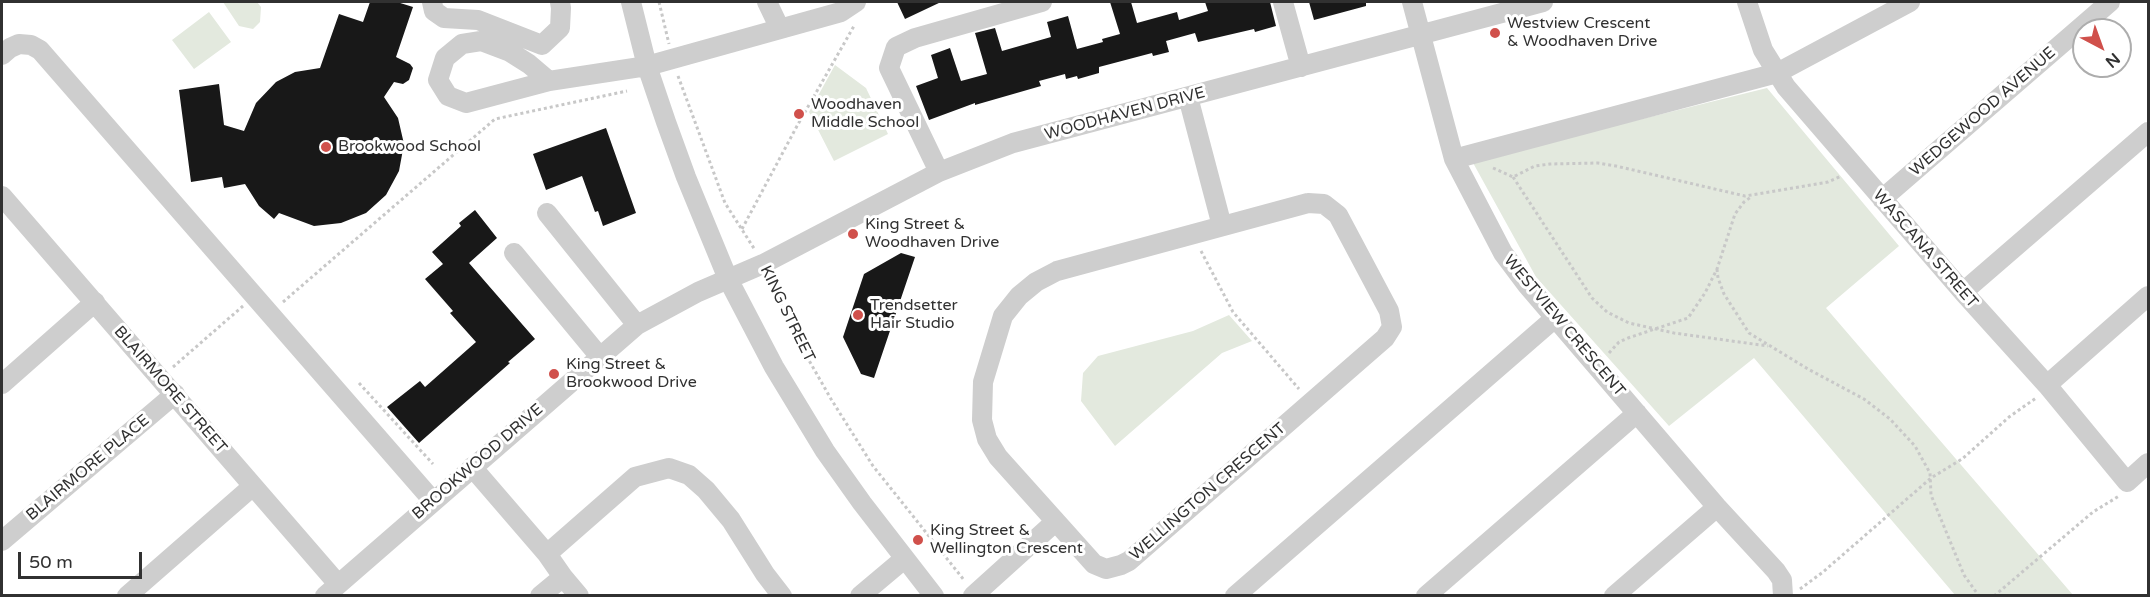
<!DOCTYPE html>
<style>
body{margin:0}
#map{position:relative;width:2150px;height:597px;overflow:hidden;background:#fff;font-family:"Varela Round",sans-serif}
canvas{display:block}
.frame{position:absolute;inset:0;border:3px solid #313131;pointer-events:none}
.north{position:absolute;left:2072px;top:18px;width:60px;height:60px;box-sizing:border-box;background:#fff;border:2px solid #adadad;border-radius:50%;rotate:139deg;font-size:16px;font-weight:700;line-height:24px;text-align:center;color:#313131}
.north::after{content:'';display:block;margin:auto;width:21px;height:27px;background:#d0504b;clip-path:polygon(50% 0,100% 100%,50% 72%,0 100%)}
.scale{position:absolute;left:18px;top:552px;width:124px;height:27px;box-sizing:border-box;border:3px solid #313131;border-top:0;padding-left:8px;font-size:18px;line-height:21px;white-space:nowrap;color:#313131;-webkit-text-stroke:4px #fff;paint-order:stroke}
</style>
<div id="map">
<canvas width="2150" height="597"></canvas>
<div class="frame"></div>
<div class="north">N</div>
<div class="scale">50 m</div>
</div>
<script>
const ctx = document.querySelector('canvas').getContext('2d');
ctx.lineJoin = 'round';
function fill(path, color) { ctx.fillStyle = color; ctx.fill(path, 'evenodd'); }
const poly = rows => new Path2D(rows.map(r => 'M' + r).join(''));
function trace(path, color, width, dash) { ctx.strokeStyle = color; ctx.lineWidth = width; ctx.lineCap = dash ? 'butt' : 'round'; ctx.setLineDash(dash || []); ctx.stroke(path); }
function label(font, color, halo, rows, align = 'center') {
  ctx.font = font + ' "Varela Round",sans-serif'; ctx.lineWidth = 6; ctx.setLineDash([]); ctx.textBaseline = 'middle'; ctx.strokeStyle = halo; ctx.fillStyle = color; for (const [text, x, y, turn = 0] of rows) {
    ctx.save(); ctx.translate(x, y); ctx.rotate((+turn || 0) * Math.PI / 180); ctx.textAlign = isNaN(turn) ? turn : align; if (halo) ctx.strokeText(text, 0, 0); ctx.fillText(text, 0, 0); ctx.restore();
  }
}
const green = poly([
 [223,2,257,2,261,7,260,22,253,29,239,26],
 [209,12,231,42,194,69,172,40],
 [835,65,866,88,888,134,834,161,809,112],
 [1767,88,1899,246,1826,308,2073,595,1955,595,1754,358,1669,426,1536,277,1472,161],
 [1229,315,1252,341,1222,353,1115,446,1081,401,1083,373,1098,356,1193,331]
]);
const building = poly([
 [370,2,397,2,413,7,396,57,410,64,413,68,409,80,403,84,394,82,384,97,398,118,404,144,399,171,386,195,366,213,341,223,314,226,279,213,274,219,259,206,245,184,224,188,222,177,191,182,179,90,219,84,224,125,244,131,256,103,276,82,295,72,320,68,339,14,363,22],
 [897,2,941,2,905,19],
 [1110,2,1131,2,1137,23,1177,12,1179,20,1208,11,1205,2,1270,2,1276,26,1255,32,1254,29,1198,42,1195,33,1166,41,1169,52,1153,56,1152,53,1099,67,1099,73,1078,79,1077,76,1066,79,1065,74,1039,81,1041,86,975,105,975,103,929,120,916,86,938,78,931,55,950,48,961,81,987,74,975,33,995,28,1002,51,1051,37,1047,22,1068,16,1077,49,1103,42,1102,39,1120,34],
 [1309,2,1366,2,1366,6,1314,20],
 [606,128,636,213,603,226,598,211,595,212,582,176,546,190,533,154],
 [475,210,497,238,469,263,535,339,508,362,510,363,419,443,387,407,420,381,425,387,476,342,450,313,453,311,425,279,443,264,432,252,461,226,459,223],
 [901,253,915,257,874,378,861,374,843,337,864,274]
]);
const path = poly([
 [659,2,669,44],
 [678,76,725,203,755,250],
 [1493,168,1513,177,1535,166,1550,164,1598,163,1616,166,1745,196,1828,182,1841,176],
 [1513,177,1592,298,1607,312,1629,323,1674,333,1768,346],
 [742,229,797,126,854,26],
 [1201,251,1233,312,1299,389],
 [1717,269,1718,278,1724,294,1749,333,1808,369,1864,399,1890,419,1915,446,1930,473,1931,495,1964,575,1979,596],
 [771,280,790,327,831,399,873,466,964,580],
 [283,302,495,119,627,91],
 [1609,353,1619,342,1628,338,1688,318,1705,293,1717,269,1735,214,1744,202,1751,197],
 [173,367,243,306],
 [359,383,433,464],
 [1800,589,1823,572,1931,478,1962,459,2009,417,2036,398],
 [1994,596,2093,512,2119,496]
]);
const minor = poly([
 [432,2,434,11,444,18,478,20,542,45,560,28,561,8,560,2],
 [631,2,647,66,666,122,686,177,728,279,774,367,825,451,862,503,934,596],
 [767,2,780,29],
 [1283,2,1301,67],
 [1412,2,1454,159,1503,253,1527,285,1717,507,1776,571,1782,580,1783,596],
 [1747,2,1763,50,1786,87,1963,292,2047,385,2127,482,2148,463],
 [2,55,10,48,19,44,31,45,40,50,433,501],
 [549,81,529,64,510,52,481,41,462,44,445,58,438,80,448,96,466,103,549,81,647,66,841,12,856,2],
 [1188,97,1222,226],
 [1454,159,1777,73,1910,2],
 [939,172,889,68,896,47,915,38,1042,2],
 [2,196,338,584],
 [1882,199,2110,2],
 [1308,203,1324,204,1338,215,1389,311,1392,327,1385,338,1129,561,1121,565,1106,569,1094,564,998,457,987,439,982,420,983,382,1003,316,1019,296,1036,282,1057,271,1308,203],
 [547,213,637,325],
 [514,253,600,357],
 [1963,292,2148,132],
 [2,384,95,302],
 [2047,385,2148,296],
 [472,467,547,554,563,577,579,596],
 [2,541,175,394],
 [547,554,635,477,669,468,689,475,706,490,731,520,765,574,782,596],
 [127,596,253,486],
 [325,596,637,325,698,292,763,264,939,172,1013,143,1543,2],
 [540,596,563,577],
 [860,596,904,559],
 [973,596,1055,522],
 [1235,596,1555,318],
 [1426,596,1637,413],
 [1614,596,1717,507]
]);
const markers = [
 [1495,33,6,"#d0504b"],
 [799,114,6,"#d0504b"],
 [326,147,6,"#d0504b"],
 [853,234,6,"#d0504b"],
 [858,315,6,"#d0504b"],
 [554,374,6,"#d0504b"],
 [918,540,6,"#d0504b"]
];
const poiNames = [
 ["Westview Crescent",1507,24],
 ["& Woodhaven Drive",1507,42],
 ["Woodhaven",811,105],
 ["Middle School",811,123],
 ["Brookwood School",338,147],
 ["King Street &",865,225],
 ["Woodhaven Drive",865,243],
 ["Trendsetter",870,306],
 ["Hair Studio",870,324],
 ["King Street &",566,365],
 ["Brookwood Drive",566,383],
 ["King Street &",930,531],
 ["Wellington Crescent",930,549]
];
const streetNames = [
 ["WEDGEWOOD AVENUE",1983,112,-41],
 ["WOODHAVEN DRIVE",1125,114,-15],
 ["WASCANA STREET",1925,249,49],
 ["KING STREET",787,314,64],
 ["WESTVIEW CRESCENT",1564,326,50],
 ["BLAIRMORE STREET",170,390,49],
 ["BROOKWOOD DRIVE",478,462,-41],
 ["BLAIRMORE PLACE",88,468,-40],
 ["WELLINGTON CRESCENT",1208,492,-41]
];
fill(green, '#e3e9de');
fill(building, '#181818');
trace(path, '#c8c8c8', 3, [3, 3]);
trace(minor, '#cecece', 20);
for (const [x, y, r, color] of markers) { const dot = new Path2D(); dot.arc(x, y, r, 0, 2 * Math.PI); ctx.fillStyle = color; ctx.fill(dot); trace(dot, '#fff', 2); }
label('16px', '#313131', '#fff', poiNames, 'left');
label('16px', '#313131', '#fff', streetNames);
</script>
